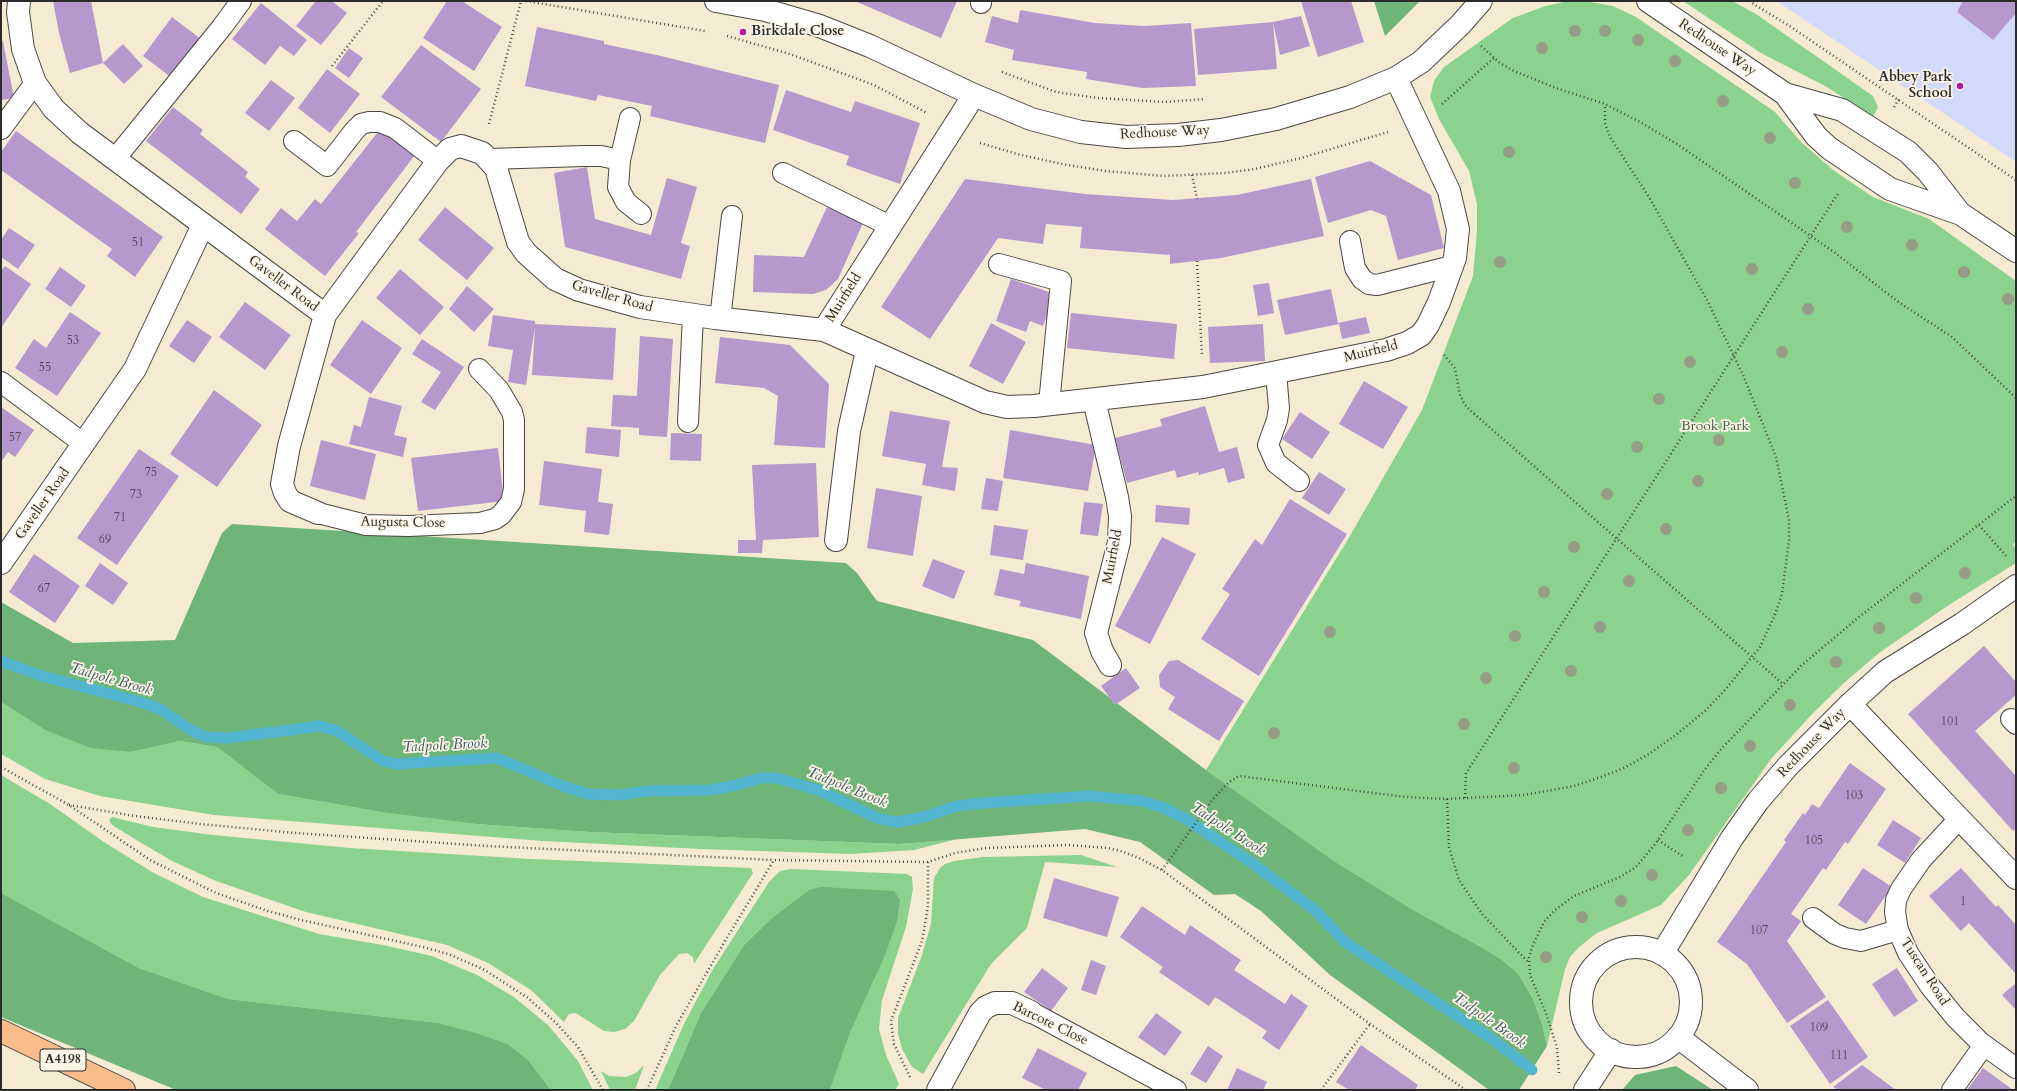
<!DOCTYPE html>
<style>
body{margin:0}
#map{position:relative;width:2017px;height:1091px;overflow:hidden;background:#f5ebd3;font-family:Cardo,serif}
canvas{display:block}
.frame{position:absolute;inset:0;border:2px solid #2b2b2b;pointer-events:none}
</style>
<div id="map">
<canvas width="2017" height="1091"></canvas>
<div class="frame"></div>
</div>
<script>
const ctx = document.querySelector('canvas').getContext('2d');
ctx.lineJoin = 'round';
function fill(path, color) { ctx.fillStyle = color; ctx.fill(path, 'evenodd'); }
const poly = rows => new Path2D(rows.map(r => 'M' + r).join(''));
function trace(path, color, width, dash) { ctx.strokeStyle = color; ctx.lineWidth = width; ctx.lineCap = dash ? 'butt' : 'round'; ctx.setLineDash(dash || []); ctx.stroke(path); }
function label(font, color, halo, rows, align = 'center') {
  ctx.font = font + ' Cardo,serif'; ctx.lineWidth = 3.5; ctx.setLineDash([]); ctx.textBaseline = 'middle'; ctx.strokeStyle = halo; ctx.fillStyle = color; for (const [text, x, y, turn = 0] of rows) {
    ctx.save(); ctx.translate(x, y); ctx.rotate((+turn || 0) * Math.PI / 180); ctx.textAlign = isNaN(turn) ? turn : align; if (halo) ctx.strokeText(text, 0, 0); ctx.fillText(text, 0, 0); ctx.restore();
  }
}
const built = poly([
 [1776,1,2016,1,2016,162,1796,14]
]);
const green = poly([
 [1569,1,1590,2,1613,6,1636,17,1775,112,1801,142,1833,170,1873,197,1929,219,2016,281,2016,540,2013,545,2016,548,2016,563,1949,605,1879,653,1845,682,1813,713,1771,759,1689,875,1661,905,1597,933,1579,947,1570,957,1565,969,1547,1046,1542,1024,1533,999,1519,975,1481,947,1415,911,1334,861,1206,770,1347,541,1422,410,1473,276,1477,232,1477,204,1469,171,1439,119,1430,97,1434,81,1444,67,1513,18,1545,6],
 [1683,1,1732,1,1756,14,1873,96,1878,107,1873,117,1827,87,1761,53],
 [1,702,45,730,131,752,180,741,217,747,278,794,387,813,476,824,590,832,899,844,957,839,914,850,851,854,701,849,543,841,214,815,100,796,45,779,1,754],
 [1,775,50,804,104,842,152,872,203,897,319,934,383,945,432,956,477,975,514,997,548,1025,578,1061,593,1090,551,1090,528,1060,508,1044,477,1033,439,1023,228,999,139,968,1,893],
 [112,817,153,827,213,835,350,848,531,859,751,868,753,873,694,964,693,957,687,953,679,954,660,975,634,1021,625,1029,614,1032,604,1031,576,1013,569,1014,564,1022,531,990,488,963,447,945,306,912,216,881,172,861,133,838,112,825,109,820],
 [1081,855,1117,867,1045,862,1027,928,991,964,923,1074,912,1067,902,1049,898,1034,898,1018,922,955,931,924,934,878,940,868,945,864,954,861,983,857],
 [791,869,907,874,912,877,913,889,906,927,882,1000,879,1029,886,1055,899,1084,895,1090,830,1090,851,1030,809,890,773,917,744,945,701,1013,668,1090,655,1090,684,1024,713,969,769,882,780,871],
 [644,1065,635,1090,610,1090,601,1071,609,1076,626,1077,636,1073]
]);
const forest = poly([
 [1374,1,1420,1,1385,36],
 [232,524,846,563,857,573,877,601,1033,640,1206,770,1334,861,1415,911,1481,947,1503,961,1519,975,1533,999,1542,1024,1547,1046,1519,1090,1489,1090,1330,975,1261,911,1235,894,1214,895,1140,842,1085,829,899,844,590,832,476,824,387,813,278,794,217,747,180,741,131,752,91,748,45,730,1,702,1,602,73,643,175,640,222,533],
 [821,887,894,891,900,900,897,921,885,955,851,1030,830,1090,668,1090,701,1013,744,945,773,917,809,890],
 [1,893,139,968,228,999,439,1023,477,1033,508,1044,528,1060,551,1090,176,1090,1,1017],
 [1676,1066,1713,1090,1622,1090,1635,1075]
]);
const stream = poly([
 [1,661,42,676,137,701,160,709,191,730,206,737,228,738,320,726,337,731,383,761,396,764,497,758,563,786,588,794,617,795,649,791,710,790,737,785,760,778,777,778,821,791,879,819,899,822,924,817,957,806,984,803,1089,796,1142,801,1164,808,1186,819,1252,863,1315,910,1345,942,1492,1039,1532,1070]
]);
const building = poly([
 [53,1,91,1,103,63,123,44,143,66,124,84,103,63,70,73,59,33],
 [316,1,332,1,347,13,321,45,296,26],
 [447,1,462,1,502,27,474,71,423,38],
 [858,1,957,1,941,38,857,2],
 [1301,1,1351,1,1364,42,1318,57],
 [1963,1,2016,1,2016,13,1993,40,1957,12],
 [261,3,307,40,294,56,280,46,265,65,232,39],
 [1020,10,1095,23,1145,26,1191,23,1196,86,1142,88,1086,79,1087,72,1012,60,1014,50,985,42,992,16,1018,23],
 [1301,16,1310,46,1280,55,1273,22],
 [172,17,201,39,172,78,143,56],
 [1273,22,1277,69,1198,75,1194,29],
 [537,27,604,41,604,44,661,56,779,85,765,143,650,116,652,106,598,95,596,101,525,86],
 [1,41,3,41,14,98,1,100],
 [421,45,481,89,441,142,381,97],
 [349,48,363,58,349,78,335,68],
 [327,69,360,94,330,133,298,108],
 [271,80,295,98,269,131,245,113],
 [786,90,851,112,855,101,920,123,900,184,846,165,849,156,773,130],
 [173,107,203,130,200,134,248,172,245,177,260,189,241,214,146,141],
 [381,128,415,155,356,232,359,233,325,276,265,229,281,208,297,221,315,199,321,204],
 [16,131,163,237,135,277,107,256,112,249,1,170,1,152],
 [1370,161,1431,195,1444,248,1398,260,1386,216,1371,210,1328,223,1315,177],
 [587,167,595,219,651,235,667,178,697,187,681,243,690,246,681,279,565,247,554,173],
 [965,179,1085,194,1173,200,1237,195,1311,179,1324,236,1221,258,1170,264,1170,255,1080,248,1082,227,1046,224,1043,244,998,238,930,339,881,307],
 [445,207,494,248,467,280,418,240],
 [827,207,863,223,838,279,826,290,813,294,753,292,754,255,804,257],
 [9,228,35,245,18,269,1,257,1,240],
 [5,266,31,284,1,328,1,271],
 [60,267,86,286,71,307,45,289],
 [400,269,444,307,420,335,376,298],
 [1011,279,1055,294,1043,326,1030,321,1026,332,996,321],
 [1269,283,1274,313,1258,316,1253,285],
 [467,286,494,309,474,332,449,309],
 [1331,289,1338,323,1366,317,1370,333,1342,339,1339,324,1285,335,1277,300],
 [245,302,291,335,265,370,219,337],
 [70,312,101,333,57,396,15,368,34,339,46,348],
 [1071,313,1177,324,1174,359,1067,348],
 [493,315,535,321,535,324,616,328,613,380,532,375,535,327,526,385,508,382,513,350,488,346],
 [187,320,212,337,194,363,169,346],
 [362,320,402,348,371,394,330,365],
 [991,323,1026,342,1003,384,969,366],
 [1263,324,1265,361,1210,363,1208,327],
 [640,336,673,339,667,437,639,435,639,428,611,426,613,395,637,396],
 [720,337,790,345,829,384,825,448,774,445,778,396,764,388,715,383],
 [422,339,464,367,435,410,421,402,441,372,412,354],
 [1364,381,1408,407,1383,449,1339,424],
 [214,390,262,425,217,487,170,454],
 [369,397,402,406,394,435,407,438,403,457,349,444,354,425,361,427],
 [1205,406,1219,452,1237,447,1245,478,1228,483,1224,468,1199,475,1198,472,1177,478,1175,470,1127,483,1115,438,1162,426,1160,419],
 [1,407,34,430,15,457,8,452,1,462],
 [890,411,950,421,942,467,958,468,955,491,922,485,926,464,882,456],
 [1300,412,1330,432,1312,459,1282,439],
 [587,427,621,430,619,457,585,453],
 [1010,430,1096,445,1088,491,1003,478],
 [671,433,702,434,701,461,670,460],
 [321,440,376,454,365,500,310,486],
 [498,448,504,501,418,511,411,458],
 [139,449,179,476,117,565,77,538],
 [544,461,602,469,598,502,613,504,609,535,584,532,586,511,539,505],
 [816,463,819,537,763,540,762,553,738,553,738,540,756,540,752,465],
 [1319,472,1346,489,1329,515,1302,498],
 [986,478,1003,481,998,511,981,509],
 [876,488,922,496,913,556,867,548],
 [1290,499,1347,534,1259,676,1201,639,1230,594,1222,589,1255,539,1262,545],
 [1084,502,1103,504,1098,536,1080,534],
 [1156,505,1190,508,1189,525,1155,522],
 [994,525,1028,530,1023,560,990,555],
 [1162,537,1196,554,1150,644,1115,626],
 [34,554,80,586,55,623,9,592],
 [933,559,965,571,954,599,922,586],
 [100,563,128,583,113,605,85,586],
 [1026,563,1089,576,1081,619,1019,606,1021,601,994,595,1000,569,1024,574],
 [1984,646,2016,682,2016,695,1975,731,2016,776,2016,829,2013,831,1908,714],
 [1178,660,1244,701,1219,741,1168,709,1175,697,1160,687,1159,675,1169,661],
 [1126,668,1140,688,1115,705,1101,686],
 [1850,763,1886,789,1848,844,1845,842,1826,870,1823,868,1791,914,1801,921,1787,941,1826,997,1787,1023,1747,964,1717,942,1786,842,1784,840,1803,813,1805,815,1812,804,1819,808],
 [1893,820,1921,838,1905,863,1877,845],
 [1863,868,1892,887,1866,924,1838,905],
 [1961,868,1996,907,1998,905,2016,925,2016,974,1969,923,1961,931,1929,896],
 [1054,878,1119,897,1107,937,1043,918],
 [1142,906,1185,935,1190,925,1241,960,1234,970,1285,1004,1291,994,1308,1006,1279,1050,1262,1038,1267,1031,1215,997,1209,1006,1159,972,1163,967,1120,937],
 [1091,960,1106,966,1096,995,1081,990],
 [1042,968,1068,988,1051,1011,1024,992],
 [1897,968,1918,1001,1894,1017,1872,984],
 [2016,983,2016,1010,2002,995],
 [1828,1000,1868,1057,1830,1084,1790,1026],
 [1156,1013,1182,1032,1165,1056,1138,1037],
 [1361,1045,1418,1085,1415,1090,1349,1090,1336,1082],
 [1208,1046,1223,1056,1206,1083,1190,1074],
 [1038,1048,1087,1073,1078,1090,1046,1090,1022,1078],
 [1862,1065,1896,1090,1838,1090,1833,1087],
 [1237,1068,1267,1082,1263,1090,1227,1090],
 [1983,1068,2013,1090,1967,1090]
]);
const path = poly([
 [526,1,705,31],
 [1749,1,1791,27,2016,180],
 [727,36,790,54,874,85,927,113],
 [1481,46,1500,63,1514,71,1556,88,1605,104,1640,122,1677,144,1834,252,1897,301,1952,337,2016,398],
 [332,66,383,1],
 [1002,72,1056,92,1098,98,1165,102,1205,99],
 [1442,104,1494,58],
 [1894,107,1899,99],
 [489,124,521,1],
 [980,143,1017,154,1062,164,1105,171,1164,176,1225,173,1255,169,1301,158,1388,132],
 [1192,175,1197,199],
 [1197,261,1202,356],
 [1444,355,1455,368,1460,395,1465,405,1471,411,1783,684],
 [1979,525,2007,557],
 [1,767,69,805,150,860,216,893,268,911,301,920,423,947,448,954,483,969,528,998,555,1022,578,1047,603,1090],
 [1465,798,1466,773,1839,192],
 [1447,799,1449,847,1459,880,1482,914,1529,963],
 [69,805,135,816,200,824,295,833,487,846,774,860],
 [1658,840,1684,857],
 [1162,870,1213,799,1229,782,1239,776,1406,797,1447,799,1524,795,1574,786,1601,777,1624,768,1649,754,1677,734,1705,711,1725,690,1760,647,1774,617,1782,594,1789,540,1789,520,1776,457,1743,375,1707,300,1649,197,1610,137,1605,123,1605,104],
 [1559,1073,1557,1048,1547,1016,1530,975,1529,958,1532,947,1544,922,1555,910,1574,896,1620,877,1636,867,1656,843,1705,769,1723,747,1802,665,1859,617,2016,496],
 [910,1077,894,1044,891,1021,922,941,928,906,928,862],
 [647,1090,676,1026,725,941,774,860,928,862,955,853,986,848,1068,845,1108,848,1124,852,1139,858,1162,870,1370,1024,1466,1090],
 [1321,1090,1370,1024]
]);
const service = poly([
 [981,1,981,3],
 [630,118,620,160,618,187,626,202,641,214],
 [1,129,35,83],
 [294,141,327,166,355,130,361,124,369,122,380,122,395,128,438,161],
 [115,159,222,27,241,1],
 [489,159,584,156,601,156,620,160],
 [783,173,890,226],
 [1350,241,1355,268,1362,279,1369,284,1377,285,1452,266],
 [999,264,1061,281,1049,404],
 [720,319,732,216],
 [1276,372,1279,408,1277,420,1268,445,1276,463,1299,481],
 [1,382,84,444],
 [688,422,693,315],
 [318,513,366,525,408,526,480,523,495,519,501,515,511,502,514,489,514,420,512,412,499,390,479,369],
 [2011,719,2016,724],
 [1959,819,1921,860,1901,889,1896,900,1895,912,1898,930,1908,953,1930,986,1955,1017,1981,1043,2016,1068],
 [1813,918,1835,934,1845,938,1861,941,1898,930],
 [1031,1012,1176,1090],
 [1952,1090,1984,1045]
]);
const minor = poly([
 [19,1,18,12,23,49,35,83,54,109,80,133,325,315,438,161,450,149,461,146,482,153,496,168,518,242,526,253,555,279,579,290,640,307,715,318,824,330],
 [716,1,765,10,817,25,870,46,974,95,1031,119,1081,132,1126,137,1178,135,1221,130,1276,119,1350,97,1396,78,1421,62,1460,25,1481,1],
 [1648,1,1785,94,1816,136,1829,148,1890,189,1961,214,2016,251],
 [1785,94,1842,110,1908,152,1928,172,1959,212],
 [974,95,824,330,985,402,1007,407,1034,406,1203,387,1386,350,1407,343,1421,335,1428,325,1439,302,1455,258,1458,229,1449,191,1396,78],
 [1094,400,1117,497,1120,516,1119,542,1096,633,1102,651,1110,665],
 [318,513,290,501,285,493,282,484,289,446,325,315],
 [836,540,849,431,867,351],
 [1,563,135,369,203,225],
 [1850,704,2016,878],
 '1581 1002a55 55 0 1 1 110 0a55 55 0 1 1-110 0Z',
 [1662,954,1732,838,1758,801,1788,766,1850,704,1885,672,1962,624,2016,586],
 [1678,1037,1747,1090],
 [938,1090,980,1013,986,1007,995,1003,1012,1003,1031,1012],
 [1585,1090,1611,1050]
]);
const primary = poly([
 [1,1031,124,1090]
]);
const trees = [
 [1575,31],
 [1605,31],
 [1638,40],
 [1542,48],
 [1675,61],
 [1723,101],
 [1770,138],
 [1509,152],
 [1795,183],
 [1847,227],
 [1912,245],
 [1500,262],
 [1752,269],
 [1964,272],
 [2008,299],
 [1808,309],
 [1782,352],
 [1690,362],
 [1659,399],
 [1719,440],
 [1637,447],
 [1698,481],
 [1607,494],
 [1666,529],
 [1574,547],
 [1965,573],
 [1629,581],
 [1544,592],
 [1916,598],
 [1600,627],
 [1879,628],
 [1330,632],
 [1515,636],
 [1836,662],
 [1571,671],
 [1486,678],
 [1790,705],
 [1464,724],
 [1274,733],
 [1750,746],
 [1514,768],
 [1721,788],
 [1688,830],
 [1652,875],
 [1621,901],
 [1582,917],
 [1546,957]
];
const markers = [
 [743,32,4,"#b5179e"],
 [1960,86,4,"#b5179e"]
];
const numberNames = [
 ["51",138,243],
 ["53",73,341],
 ["55",45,368],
 ["57",15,438],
 ["75",151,473],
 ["73",136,495],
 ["71",120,518],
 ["69",105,540],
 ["67",44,589],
 ["101",1950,722],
 ["103",1854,796],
 ["105",1814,841],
 ["1",1963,902],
 ["107",1759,931],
 ["109",1819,1028],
 ["111",1839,1056]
];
const shields = [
 [63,1060,46]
];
const shieldNames = [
 ["A4198",63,1060]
];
const poiNames = [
 ["Birkdale Close",751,32],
 ["Abbey Park",1952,78,"right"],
 ["School",1952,94,"right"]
];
const streetNames = [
 ["Redhouse Way",1717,48,34],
 ["Redhouse Way",1165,133,-3],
 ["Gaveller Road",283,284,37],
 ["Gaveller Road",612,297,16],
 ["Muirfield",844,298,-58],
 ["Muirfield",1371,352,-14],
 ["Gaveller Road",43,504,-55],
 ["Augusta Close",403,523,1],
 ["Muirfield",1113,557,-79],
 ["Redhouse Way",1812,743,-46],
 ["Tuscan Road",1924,972,57],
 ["Barcote Close",1050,1024,26]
];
const parkNames = [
 ["Brook Park",1715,427]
];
const waterNames = [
 ["Tadpole Brook",111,680,16],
 ["Tadpole Brook",445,746,-3],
 ["Tadpole Brook",847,788,22],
 ["Tadpole Brook",1228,830,33],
 ["Tadpole Brook",1489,1021,35]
];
fill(built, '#d3d9f9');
fill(green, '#8ad28e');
fill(forest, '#6fb479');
trace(stream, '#53b6d1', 11);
fill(building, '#b698cc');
trace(service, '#494844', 22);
trace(minor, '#494844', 24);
trace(primary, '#494844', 24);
trace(path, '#494844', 2.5, [1, 3]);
trace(service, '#fff', 20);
trace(minor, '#fff', 22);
trace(primary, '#fabc8b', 22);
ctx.fillStyle = '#969d87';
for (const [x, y] of trees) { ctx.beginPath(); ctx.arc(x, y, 6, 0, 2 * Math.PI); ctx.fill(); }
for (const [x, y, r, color] of markers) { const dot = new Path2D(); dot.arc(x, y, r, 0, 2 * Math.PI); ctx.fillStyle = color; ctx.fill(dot); trace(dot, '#fcf5e5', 1.5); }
label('12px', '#4e4653', null, numberNames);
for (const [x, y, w] of shields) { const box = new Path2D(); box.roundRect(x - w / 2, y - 11, w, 22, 3); ctx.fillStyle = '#fcf5e5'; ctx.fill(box); trace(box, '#2b2b2b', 1); }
label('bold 13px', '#2b2b2b', null, shieldNames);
label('bold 14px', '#2b2b2b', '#fcf5e5', poiNames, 'left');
label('14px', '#2b2b2b', '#fcf5e5', streetNames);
label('14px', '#485d49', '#fcf5e5', parkNames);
label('italic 15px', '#395c65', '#fcf5e5', waterNames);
</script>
